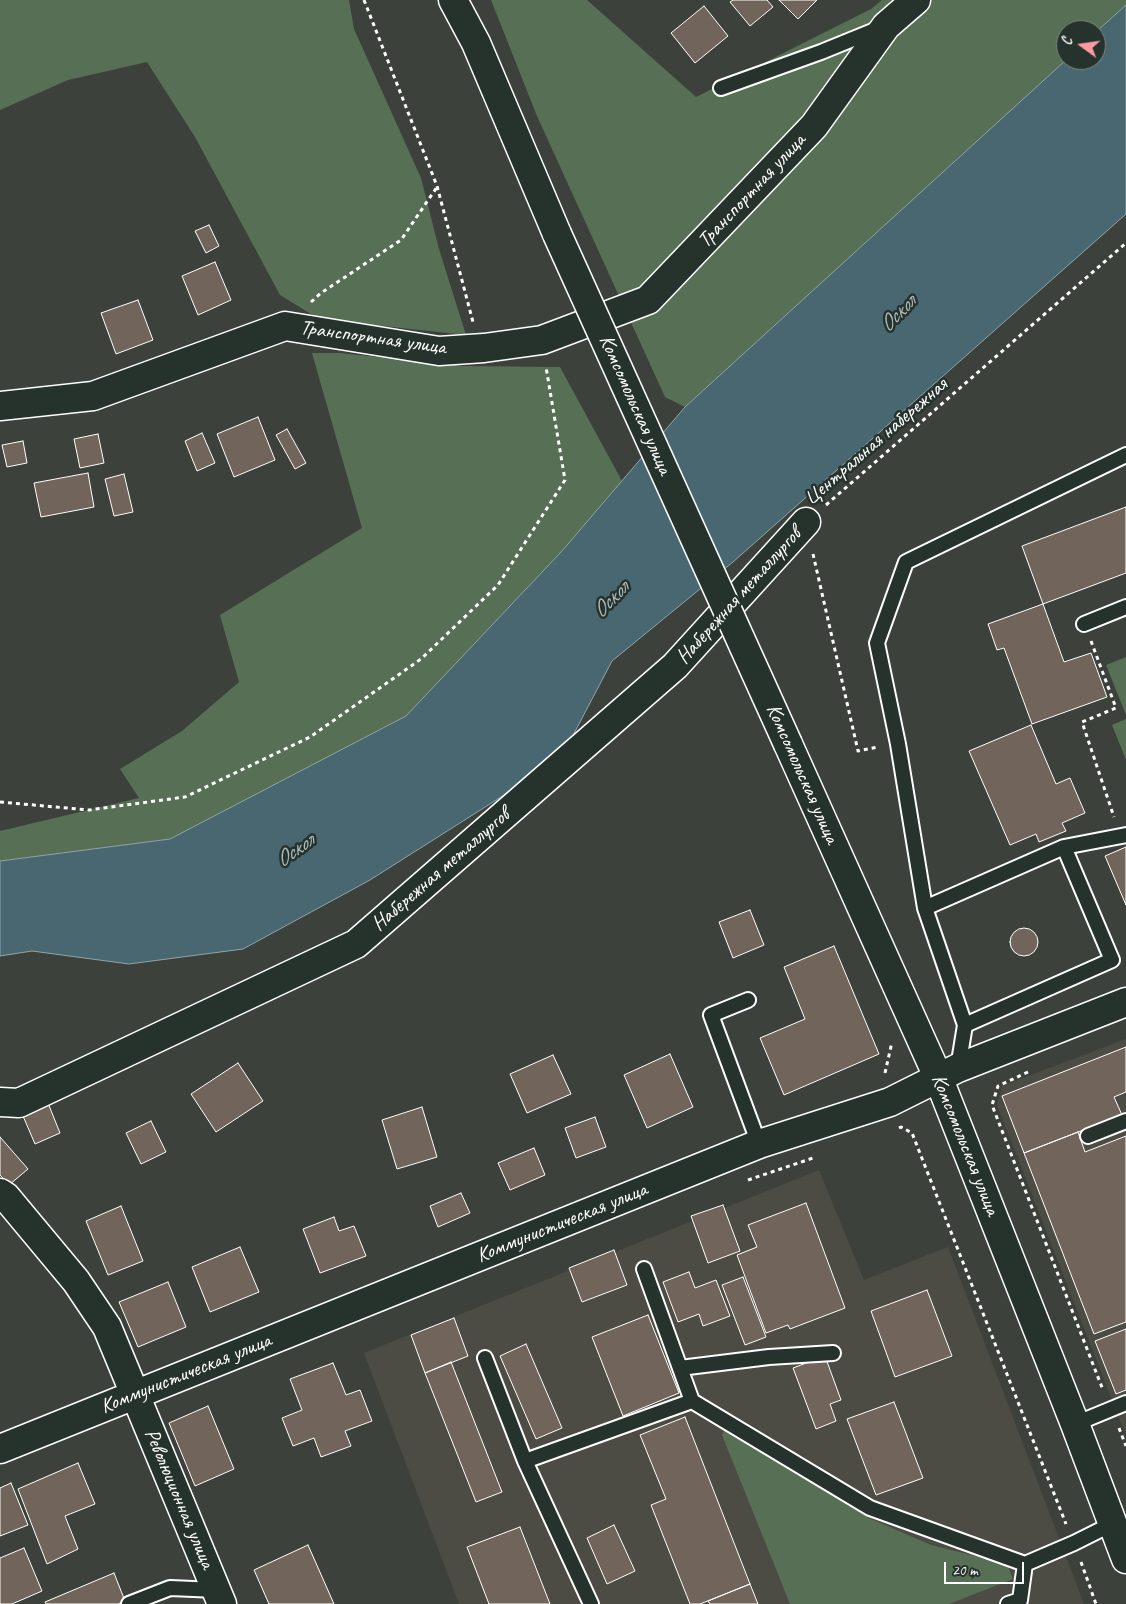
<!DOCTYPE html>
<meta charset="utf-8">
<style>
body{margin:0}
#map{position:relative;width:1126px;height:1604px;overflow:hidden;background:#3c423b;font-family:Caveat,sans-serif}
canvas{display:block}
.north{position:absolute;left:1056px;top:20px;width:50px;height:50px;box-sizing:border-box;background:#26332d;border:1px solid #7d8581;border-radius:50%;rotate:284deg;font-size:14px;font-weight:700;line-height:20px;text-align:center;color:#fff}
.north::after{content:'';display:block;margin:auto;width:18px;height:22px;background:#ff9aa2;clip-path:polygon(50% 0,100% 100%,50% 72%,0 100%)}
.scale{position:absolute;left:944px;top:1562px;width:80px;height:22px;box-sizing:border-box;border:2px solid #fff;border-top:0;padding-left:6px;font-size:15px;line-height:18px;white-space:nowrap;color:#fff;-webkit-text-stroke:4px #26332d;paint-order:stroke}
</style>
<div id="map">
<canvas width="1126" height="1604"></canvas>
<div class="north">С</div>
<div class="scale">20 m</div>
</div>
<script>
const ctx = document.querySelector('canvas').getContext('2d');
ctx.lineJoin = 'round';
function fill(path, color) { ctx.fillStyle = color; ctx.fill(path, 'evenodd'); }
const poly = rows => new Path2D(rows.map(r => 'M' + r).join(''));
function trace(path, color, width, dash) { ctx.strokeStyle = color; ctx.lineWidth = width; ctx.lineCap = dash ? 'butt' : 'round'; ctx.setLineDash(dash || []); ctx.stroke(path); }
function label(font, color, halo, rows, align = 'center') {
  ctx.font = font + ' Caveat,sans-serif'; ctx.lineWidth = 5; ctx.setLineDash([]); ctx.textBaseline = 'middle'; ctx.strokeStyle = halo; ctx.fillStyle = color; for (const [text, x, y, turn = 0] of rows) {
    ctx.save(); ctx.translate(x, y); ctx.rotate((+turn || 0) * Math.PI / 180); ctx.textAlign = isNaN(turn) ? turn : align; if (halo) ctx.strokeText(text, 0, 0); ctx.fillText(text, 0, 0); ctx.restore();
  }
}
const built = poly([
 [1126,1039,1126,1436,997,1105,1002,1086],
 [819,1170,864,1280,948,1247,1084,1604,459,1604,364,1353]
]);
const green = poly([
 [0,0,349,0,354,29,421,178,439,249,466,335,319,319,280,295,195,137,147,62,68,80,0,110],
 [491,0,587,0,696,97,871,9,882,0,1126,0,1126,5,1096,32,1096,30,1066,30,1066,60,685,407,665,397,537,116],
 [312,353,340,353,463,366,560,367,622,481,562,551,406,716,170,839,0,861,0,831,139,798,120,769,182,731,239,682,220,615,362,528],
 [1126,657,1126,715,1106,665],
 [1126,719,1126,760,1112,725],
 [725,1429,869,1518,931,1545,1007,1564,1013,1579,949,1604,790,1604,722,1435]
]);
const water = poly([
 [1126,5,1126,214,733,562,612,661,569,743,523,783,370,880,243,949,129,964,32,951,0,956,0,861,170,839,406,716,562,551,685,407,1066,60,1096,60,1096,32,1126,5]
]);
const building = poly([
 [733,0,767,0,773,7,750,26,730,2,733,0],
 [779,0,817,0,798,19,779,0],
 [704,6,728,36,695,63,671,33,704,6],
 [209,225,219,246,206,253,195,231,209,225],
 [215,262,231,300,198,315,182,276,215,262],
 [138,300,153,340,116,354,101,313,138,300],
 [258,417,275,460,234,477,217,434,258,417],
 [287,429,306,463,295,469,276,435,287,429],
 [202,433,215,463,197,471,185,441,202,433],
 [98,434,104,463,80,468,74,439,98,434],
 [23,441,27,463,7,467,2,445,23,441],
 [88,473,94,507,41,517,34,483,88,473],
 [124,474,133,512,114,516,105,479,124,474],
 [1126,507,1126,573,1043,604,1022,546,1126,507],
 [1043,604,1064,662,1091,653,1107,697,1032,724,1004,648,997,650,988,624,1043,604],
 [1031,725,1056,784,1070,778,1085,813,1062,823,1066,831,1039,842,1036,834,1010,845,969,751,1031,725],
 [1126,847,1126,905,1105,856,1126,847],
 [750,910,764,945,733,958,719,922,750,910],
 '1010 942a14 14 0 1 1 28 0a14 14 0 1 1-28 0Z',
 [834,946,879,1054,784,1095,760,1038,805,1019,784,967,834,946],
 [1126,1047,1126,1092,1114,1097,1122,1115,1024,1153,1002,1096,1126,1047],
 [670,1054,693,1107,647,1128,624,1075,670,1054],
 [553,1055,571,1094,527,1113,510,1074,553,1055],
 [238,1063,263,1101,216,1132,191,1094,238,1063],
 [46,1098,60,1133,35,1144,20,1109,46,1098],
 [422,1107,437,1157,397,1169,382,1120,422,1107],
 [595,1117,606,1147,576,1158,565,1128,595,1117],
 [151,1121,166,1152,141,1164,126,1133,151,1121],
 [1078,1132,1085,1152,1126,1136,1126,1322,1094,1334,1024,1153,1078,1132],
 [0,1137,28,1169,9,1185,0,1175,0,1137],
 [534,1148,545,1175,510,1190,498,1163,534,1148],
 [461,1193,470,1213,438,1227,430,1206,461,1193],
 [806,1203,845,1308,790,1329,788,1325,766,1333,737,1255,757,1247,748,1225,806,1203],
 [723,1205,740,1251,708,1263,691,1216,723,1205],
 [121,1206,143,1261,108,1275,86,1221,121,1206],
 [334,1217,339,1231,354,1226,366,1256,320,1273,303,1229,334,1217],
 [240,1247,259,1292,210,1312,192,1267,240,1247],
 [614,1250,627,1285,582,1302,569,1268,614,1250],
 [689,1272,695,1288,716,1280,730,1316,703,1326,699,1314,678,1322,663,1282,689,1272],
 [743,1277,766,1337,745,1345,722,1285,743,1277],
 [168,1282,186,1327,138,1347,119,1302,168,1282],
 [927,1290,952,1356,895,1377,871,1311,927,1290],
 [648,1315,679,1393,623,1416,592,1337,648,1315],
 [454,1318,468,1356,425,1373,411,1335,454,1318],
 [1126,1329,1126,1390,1116,1394,1095,1341,1126,1329],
 [526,1344,562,1428,536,1439,500,1356,526,1344],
 [825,1356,841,1400,830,1404,836,1421,816,1429,793,1368,825,1356],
 [451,1362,502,1492,476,1502,425,1373,451,1362],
 [333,1363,346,1395,360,1390,372,1421,345,1431,351,1446,321,1457,314,1438,293,1446,282,1418,302,1410,290,1379,333,1363],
 [894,1402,923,1478,876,1495,847,1419,894,1402],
 [208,1406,234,1469,195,1486,169,1423,208,1406],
 [685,1417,750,1584,700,1604,690,1604,651,1505,666,1499,640,1435,685,1417],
 [78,1463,95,1504,65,1516,78,1549,47,1564,18,1489,78,1463],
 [11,1483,28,1525,0,1536,0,1488,11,1483],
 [614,1525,635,1571,607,1584,587,1538,614,1525],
 [520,1527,550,1604,489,1604,467,1547,520,1527],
 [308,1545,334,1604,269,1604,254,1570,308,1545],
 [24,1548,42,1591,12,1604,0,1604,0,1558,24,1548],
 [114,1573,125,1601,118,1604,46,1604,45,1602,114,1573],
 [750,1584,758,1604,710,1604,708,1601,750,1584]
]);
const path = poly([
 [364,0,437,186,473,322],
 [311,302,321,293,401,240,437,187],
 [826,505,1126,243],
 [813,554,858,751,878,747],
 [1091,641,1116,708,1082,722,1114,817],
 [0,802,89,810,185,797,310,737,421,659,498,585,565,480,546,367],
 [1028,1072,998,1086,992,1105,1103,1390],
 [885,1073,892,1042],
 [899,1128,901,1127,912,1133,1066,1524],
 [748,1180,813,1158],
 [1119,1428,1126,1446],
 [1081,1562,1096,1604]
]);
const lane = poly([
 [721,88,821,52,880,28],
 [1084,624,1126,607],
 [1064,847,1126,835],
 [925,908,1064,847,1112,960,965,1025],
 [748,1000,711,1015,759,1144],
 [958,1068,965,1025,925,908,898,744,877,643,906,562,1126,455],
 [1088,1136,1126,1121],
 [644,1269,692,1401],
 [485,1358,525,1461],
 [680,1368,769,1357,833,1353],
 [1075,1424,1126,1403],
 [129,1604,170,1588,217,1590],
 [591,1604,525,1461,692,1401,870,1508,1025,1564,1074,1543,1112,1524],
 [1008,1604,1020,1600,1025,1564]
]);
const street = poly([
 [0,406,93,396,285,326,439,351,484,348,542,340,648,300,814,126,886,26,916,0],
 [0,1102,19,1103,356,944,675,666,806,522],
 [0,1193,6,1197,76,1281,107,1327,222,1604],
 [0,1449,759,1144,890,1102,958,1068,1126,1002]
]);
const primary = poly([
 [453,0,476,43,557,234],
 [788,744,938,1077,1075,1424,1126,1559]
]);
const primaryBridge = poly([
 [557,234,788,744]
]);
const streetNames = [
 ["Транспортная улица",752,191,-47],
 ["Транспортная улица",373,338,8],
 ["Комсомольская улица",635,405,66],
 ["Центральная набережная",876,442,-41],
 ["Набережная металлургов",739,596,-48],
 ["Комсомольская улица",802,774,66],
 ["Набережная металлургов",441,870,-41],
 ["Комсомольская улица",965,1145,68],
 ["Коммунистическая улица",562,1223,-22],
 ["Коммунистическая улица",186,1374,-22],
 ["Революционная улица",179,1499,67]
];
const waterNames = [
 ["Оскол",898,314,-45],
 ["Оскол",611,600,-45],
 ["Оскол",295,851,-35]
];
fill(built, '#4c4c45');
fill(green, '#576f54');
fill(water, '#496770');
trace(water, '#92a4a9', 1);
fill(building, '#70645b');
trace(building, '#fff', 1);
trace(lane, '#fff', 18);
trace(street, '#fff', 31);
trace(primary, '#fff', 31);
trace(path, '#fff', 3, [4, 4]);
trace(lane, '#26332d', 14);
trace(street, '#26332d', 28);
trace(primary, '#26332d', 28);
trace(primaryBridge, '#fff', 31, []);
trace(primaryBridge, '#26332d', 28);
label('21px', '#fff', '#26332d', streetNames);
label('italic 22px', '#adbbbf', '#26332d', waterNames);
</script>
